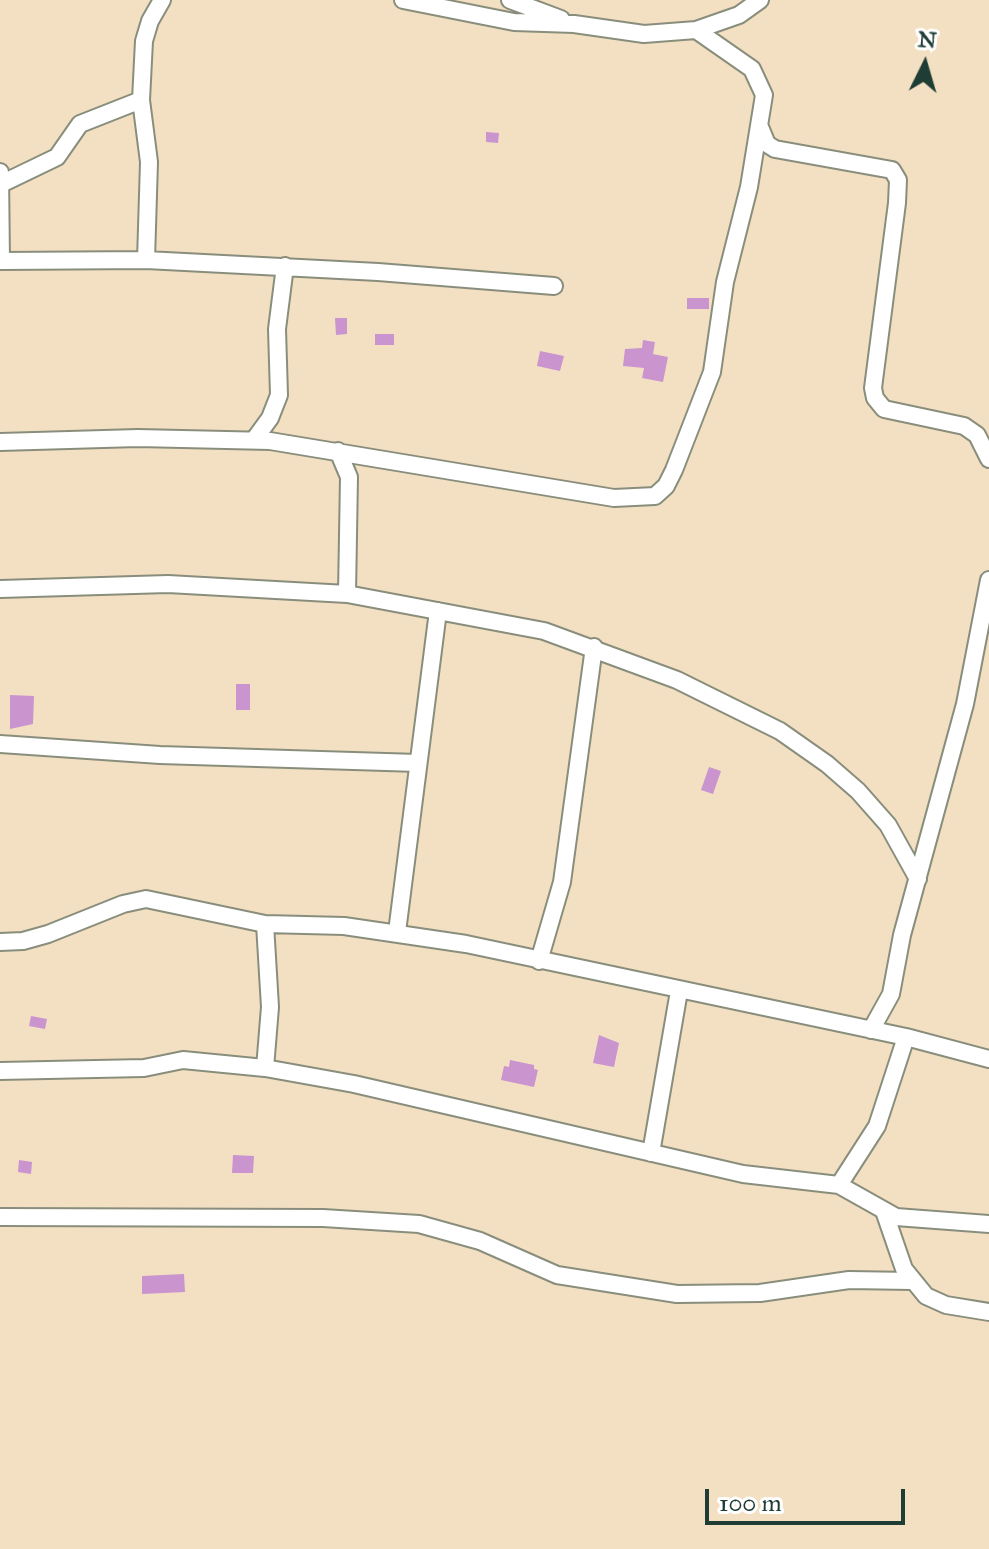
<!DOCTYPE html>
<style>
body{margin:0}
#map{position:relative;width:989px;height:1549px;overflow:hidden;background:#f3e0c3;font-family:"IM FELL Great Primer",serif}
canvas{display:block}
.north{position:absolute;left:885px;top:24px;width:80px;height:80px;-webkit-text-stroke:6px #fff;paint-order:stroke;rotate:5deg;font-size:22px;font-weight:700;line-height:32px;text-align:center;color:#1f3d34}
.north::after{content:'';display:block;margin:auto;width:28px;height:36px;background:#1f3d34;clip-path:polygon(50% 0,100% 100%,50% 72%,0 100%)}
.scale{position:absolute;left:705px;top:1489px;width:200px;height:36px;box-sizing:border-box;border:4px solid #1f3d34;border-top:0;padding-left:10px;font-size:24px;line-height:28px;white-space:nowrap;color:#1f3d34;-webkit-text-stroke:6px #fff;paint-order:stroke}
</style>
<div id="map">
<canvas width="989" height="1549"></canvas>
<div class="north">N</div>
<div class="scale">100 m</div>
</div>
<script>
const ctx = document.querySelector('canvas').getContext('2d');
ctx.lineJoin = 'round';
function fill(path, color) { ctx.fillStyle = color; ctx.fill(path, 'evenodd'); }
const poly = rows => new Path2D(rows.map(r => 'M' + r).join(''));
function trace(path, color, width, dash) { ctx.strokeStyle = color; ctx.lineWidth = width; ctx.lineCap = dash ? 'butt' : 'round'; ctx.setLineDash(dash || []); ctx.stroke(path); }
const building = poly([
 [486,132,499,133,498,143,486,142],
 [687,298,709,298,709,309,687,309],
 [335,318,347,318,347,334,336,335],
 [375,334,394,334,394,345,375,345],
 [643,340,655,342,653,354,668,357,663,382,642,378,644,368,623,366,625,349,642,348],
 [540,351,564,356,560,371,537,366],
 [236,684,250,684,250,710,236,710],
 [10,695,34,696,33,724,10,729],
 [709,767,721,771,713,794,701,790],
 [31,1016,47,1019,45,1029,29,1026],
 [599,1035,619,1043,614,1067,593,1063],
 [510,1060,534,1065,534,1069,538,1070,534,1087,501,1080,504,1066,509,1067],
 [233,1155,254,1156,253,1173,232,1173],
 [19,1160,32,1162,31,1174,18,1172],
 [184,1274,185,1292,142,1294,142,1276]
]);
const minor = poly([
 [403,0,514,22,574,24,644,34,696,30,739,15,760,0],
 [510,0,561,19],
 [760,127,767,144,775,149,892,170,898,180,897,203,873,388,875,398,884,409,964,426,977,435,989,459],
 [0,172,1,261],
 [1,184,57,157,80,124,141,100],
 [146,260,149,162,141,100,144,41,150,21,162,0],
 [0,261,146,260,378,272,554,286],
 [254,440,270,418,279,395,277,329,285,266],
 [0,442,138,438,270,441,614,498,655,496,666,486,674,470,712,372,725,282,749,187,764,95,752,69,696,30],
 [338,451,349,477,347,594],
 [0,589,168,584,347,594,544,631,677,680,780,731,827,764,858,791,888,825,918,879],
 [0,744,160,755,418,763],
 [397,932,438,611],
 [0,942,23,941,48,934,123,904,146,899,265,924,344,926,466,944,906,1037,989,1059],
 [539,961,562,882,594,647],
 [871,1030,891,994,902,935,965,704,989,580],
 [265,1068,270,1007,265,924],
 [0,1071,144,1068,183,1060,265,1068,354,1084,743,1174,839,1185,896,1217,989,1224],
 [651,1153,679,991],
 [839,1185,877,1126,906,1037],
 [884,1211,904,1269,926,1296,946,1305,989,1312],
 [0,1217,323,1218,419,1224,480,1241,557,1275,677,1294,760,1293,849,1280,912,1281]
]);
fill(building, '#ca94cf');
trace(minor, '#898e7c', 20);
trace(minor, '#fff', 16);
</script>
